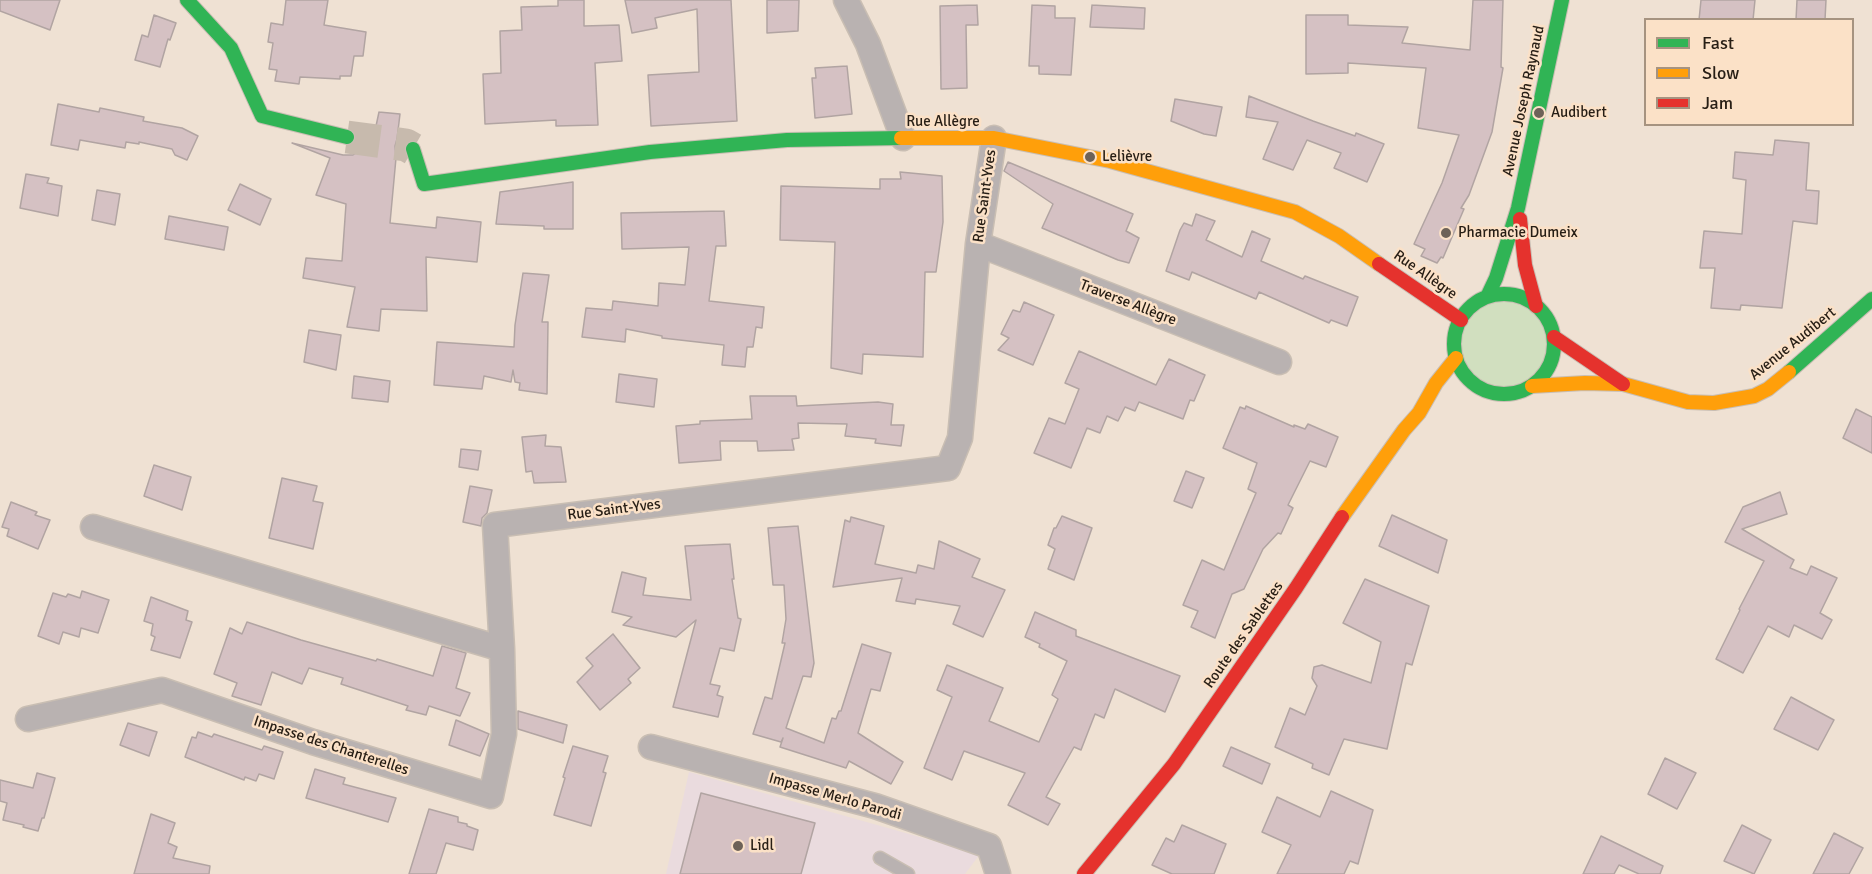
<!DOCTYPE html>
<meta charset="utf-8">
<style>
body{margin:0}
#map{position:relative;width:1872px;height:874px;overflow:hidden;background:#efe1d3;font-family:Signika,sans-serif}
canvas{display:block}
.legend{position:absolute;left:1644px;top:18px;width:210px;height:108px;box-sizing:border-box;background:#fbe1c7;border:2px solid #a69380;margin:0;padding:8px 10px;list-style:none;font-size:18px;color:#271e15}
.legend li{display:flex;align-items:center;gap:12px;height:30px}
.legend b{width:30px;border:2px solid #a69380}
</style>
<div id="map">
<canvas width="1872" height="874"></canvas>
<ul class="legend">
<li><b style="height:8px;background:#30b455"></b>Fast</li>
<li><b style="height:8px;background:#ff9f0a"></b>Slow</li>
<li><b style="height:8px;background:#e5322d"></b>Jam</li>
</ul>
</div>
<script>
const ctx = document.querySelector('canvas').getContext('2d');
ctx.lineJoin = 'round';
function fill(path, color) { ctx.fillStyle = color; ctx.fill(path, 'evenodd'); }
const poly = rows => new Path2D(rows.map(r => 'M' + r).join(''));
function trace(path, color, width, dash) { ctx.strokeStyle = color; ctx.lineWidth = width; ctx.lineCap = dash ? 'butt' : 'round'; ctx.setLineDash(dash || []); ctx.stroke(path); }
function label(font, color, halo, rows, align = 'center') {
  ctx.font = font + ' Signika,sans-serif'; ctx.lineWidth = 5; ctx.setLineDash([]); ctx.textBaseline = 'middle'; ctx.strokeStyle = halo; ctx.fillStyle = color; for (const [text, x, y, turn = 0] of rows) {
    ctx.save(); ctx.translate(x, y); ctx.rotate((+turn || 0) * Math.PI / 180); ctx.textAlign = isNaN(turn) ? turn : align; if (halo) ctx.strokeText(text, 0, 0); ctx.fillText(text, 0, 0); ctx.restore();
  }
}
const commercial = poly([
 [689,772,980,854,965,874,666,874]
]);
const green = poly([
 '1455 345a49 49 0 1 1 98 0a49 49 0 1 1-98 0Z'
]);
const building = poly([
 [0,0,60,0,50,30,0,11,0,0],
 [286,0,328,0,324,25,366,32,363,56,354,56,351,76,340,76,340,79,300,77,299,84,275,81,277,70,269,69,273,43,268,42,271,23,283,25,286,0],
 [558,0,584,0,584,26,619,25,622,61,595,63,598,125,556,126,556,120,485,124,483,74,501,73,500,31,522,30,521,7,558,6,558,0],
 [625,0,731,0,737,121,651,126,648,75,699,72,697,9,655,18,657,28,632,33,625,0],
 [767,0,799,0,798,31,767,33,767,0],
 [1473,0,1503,0,1501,67,1503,68,1492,132,1469,195,1461,208,1464,209,1443,258,1441,257,1437,263,1421,256,1425,249,1414,244,1442,183,1459,135,1418,128,1426,68,1348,63,1348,73,1306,74,1306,15,1348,15,1348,25,1408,27,1402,43,1470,50,1473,0],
 [1701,0,1755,0,1753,20,1699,20,1701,0],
 [1797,0,1826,0,1825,20,1796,20,1797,0],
 [977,5,978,25,966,25,967,88,941,89,940,6,977,5],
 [1032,5,1055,6,1055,18,1075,18,1071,75,1039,74,1039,66,1029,66,1032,5],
 [1092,5,1145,8,1144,29,1090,27,1092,5],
 [154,15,176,23,170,40,168,39,160,67,135,60,142,35,148,37,154,15],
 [847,66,852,114,815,118,812,78,816,78,815,68,847,66],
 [1249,96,1313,121,1355,136,1356,133,1384,144,1367,182,1334,168,1341,153,1307,140,1293,170,1263,159,1278,122,1246,117,1249,96],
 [1175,99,1222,107,1216,136,1204,134,1171,121,1175,99],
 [58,104,99,112,100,108,144,117,143,121,182,128,198,136,187,160,175,155,172,149,139,142,139,144,126,142,125,148,80,140,78,150,51,145,58,104],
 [379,112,400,114,397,139,395,146,396,158,390,223,436,228,437,217,481,222,477,262,426,257,427,311,381,309,379,331,347,327,355,287,303,278,306,258,342,261,346,204,316,195,330,158,292,143,343,155,353,155,360,150,365,142,367,125,376,126,379,112],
 [1775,140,1809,143,1806,190,1819,191,1817,224,1793,221,1782,308,1741,305,1740,310,1711,308,1715,268,1700,268,1704,231,1742,234,1746,180,1733,178,1735,152,1773,155,1775,140],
 [1008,162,1133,214,1126,231,1139,238,1129,263,1118,260,1042,228,1053,204,1004,171,1008,162],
 [900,172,942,176,943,222,936,272,925,272,923,357,863,354,862,374,831,368,835,242,780,240,781,186,880,189,880,179,901,179,900,172],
 [26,174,49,178,47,183,62,186,58,216,20,208,26,174],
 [573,182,573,229,544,229,544,226,496,224,500,192,573,182],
 [240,184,271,199,260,225,228,210,240,184],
 [97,190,120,194,115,225,92,220,97,190],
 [724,211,726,246,716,246,709,301,764,307,762,328,756,327,753,347,747,347,745,367,722,365,724,345,662,338,662,336,626,329,625,342,582,337,586,308,612,310,613,301,658,306,659,283,685,285,689,247,622,249,621,213,724,211],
 [1196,214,1215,221,1206,240,1242,257,1252,231,1270,239,1261,261,1303,279,1305,276,1358,297,1347,326,1331,320,1329,323,1259,292,1256,299,1192,272,1189,280,1166,271,1180,230,1184,223,1192,226,1196,214],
 [169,216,228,227,224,250,165,239,169,216],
 [523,273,549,275,542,322,548,322,547,394,519,390,520,383,515,382,513,370,511,382,484,376,482,389,434,385,437,342,514,347,515,325,523,273],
 [1024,302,1054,315,1033,365,998,350,1009,338,1001,334,1013,310,1020,312,1024,302],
 [309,330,341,335,336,370,304,362,309,330],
 [1079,351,1156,385,1169,359,1205,375,1194,401,1190,400,1183,419,1139,402,1135,411,1125,407,1118,421,1107,416,1100,433,1087,428,1071,468,1034,453,1049,418,1065,424,1079,389,1065,383,1079,351],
 [619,374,657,379,654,407,616,402,619,374],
 [354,376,390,381,388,402,352,398,354,376],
 [750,396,796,396,797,406,878,402,893,404,891,425,904,425,901,446,875,443,876,439,845,436,847,424,798,423,799,438,792,439,794,450,758,451,757,441,720,441,721,460,679,463,676,426,700,424,700,421,752,419,750,396],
 [1246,406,1294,427,1294,425,1305,429,1308,424,1338,437,1326,467,1310,461,1288,505,1293,508,1281,534,1278,533,1263,549,1244,589,1232,594,1215,638,1191,627,1198,611,1183,605,1202,560,1224,570,1256,493,1248,489,1257,463,1223,448,1240,407,1245,409,1246,406],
 [1856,409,1872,417,1872,453,1843,438,1856,409],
 [546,435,545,446,561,447,566,482,534,483,532,471,526,472,522,437,546,435],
 [461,449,481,451,478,470,459,467,461,449],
 [154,465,191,477,182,510,144,496,154,465],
 [1186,471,1204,478,1192,508,1174,501,1186,471],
 [282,478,317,486,313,501,323,503,313,549,269,538,282,478],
 [470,486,492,490,487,513,482,518,481,526,463,522,470,486],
 [1780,492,1787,514,1742,529,1794,560,1790,568,1807,575,1811,566,1837,578,1820,613,1832,620,1822,639,1794,625,1789,637,1768,626,1743,673,1716,659,1740,610,1739,609,1764,561,1725,542,1743,507,1780,492],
 [11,502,37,512,35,515,50,520,38,549,7,536,9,529,2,527,11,502],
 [1392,515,1447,540,1438,573,1379,546,1392,515],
 [1062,516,1092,528,1074,580,1048,569,1055,549,1048,545,1054,528,1056,528,1062,516],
 [851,517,884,526,875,564,916,573,918,565,934,569,939,541,980,559,972,577,1005,590,983,637,953,624,960,606,916,599,915,604,896,601,902,578,833,587,845,520,850,522,851,517],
 [798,526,814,663,811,677,803,676,786,728,824,743,832,718,836,719,839,711,841,711,862,644,891,653,880,691,871,689,858,733,903,762,891,784,849,761,846,768,780,747,783,738,781,742,753,734,765,697,772,699,785,643,782,643,786,619,784,585,773,585,768,528,798,526],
 [730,544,734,579,732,579,738,618,741,619,734,651,720,648,710,684,720,686,717,695,723,697,718,717,673,707,696,620,676,637,623,625,632,617,612,612,622,572,646,578,643,595,691,600,685,546,730,544],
 [1365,579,1429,606,1412,665,1406,663,1387,749,1344,739,1329,775,1312,768,1313,764,1275,747,1290,708,1305,715,1317,686,1312,678,1314,667,1322,665,1371,683,1381,642,1343,623,1365,579],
 [82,591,109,600,98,633,81,628,79,637,63,632,59,644,38,636,53,593,66,597,68,594,80,598,82,591],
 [151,597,188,611,186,620,192,622,180,658,151,650,155,637,151,635,153,624,144,621,151,597],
 [1035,612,1076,630,1076,636,1180,676,1165,712,1115,689,1104,718,1095,714,1081,750,1074,747,1046,797,1060,804,1048,825,1008,805,1025,773,964,751,952,780,924,768,952,697,937,690,947,665,1003,688,989,721,1039,742,1058,699,1052,695,1067,661,1039,647,1040,644,1025,637,1035,612],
 [247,622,301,640,376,661,377,659,433,676,442,646,466,653,456,688,470,693,460,716,429,706,426,715,406,710,408,706,341,684,343,678,309,668,302,684,272,672,261,705,232,696,237,683,214,674,230,628,242,634,247,622],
 [613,634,640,668,628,679,631,683,600,710,577,682,593,666,586,658,613,634],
 [1791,697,1834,720,1818,750,1774,729,1791,697],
 [518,711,567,725,563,743,518,729,518,711],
 [456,720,489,734,480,756,449,745,456,720],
 [128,723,157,732,149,756,120,745,128,723],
 [198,732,212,737,214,734,262,750,264,746,283,752,274,779,259,774,256,781,245,777,244,780,185,757,192,737,196,738,198,732],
 [573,746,608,756,603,772,606,773,591,826,554,815,565,778,563,777,573,746],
 [1231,747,1270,764,1262,784,1223,766,1231,747],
 [1665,758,1696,773,1677,809,1648,794,1665,758],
 [315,769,345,778,343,784,396,798,388,822,306,798,315,769],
 [37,773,55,778,44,818,42,818,38,831,23,827,24,825,3,820,7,803,0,801,0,780,33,788,37,773],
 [1331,791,1373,810,1358,864,1350,861,1344,874,1277,874,1291,845,1262,832,1277,797,1320,817,1331,791],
 [701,793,815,823,801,874,680,874,701,793],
 [429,809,458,817,458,822,467,824,467,826,478,830,473,850,446,843,436,874,409,874,429,809],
 [151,814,175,823,168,843,177,847,173,858,210,866,209,874,134,874,151,814],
 [1182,825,1226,844,1214,874,1172,874,1152,865,1166,838,1174,842,1182,825],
 [1742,825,1771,840,1754,874,1724,861,1742,825],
 [1834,833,1863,848,1849,874,1813,874,1834,833],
 [1601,836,1663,866,1660,874,1639,874,1619,865,1614,874,1583,874,1601,836]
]);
const secondaryTunnel = poly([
 [347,137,406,145,413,149]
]);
const lane = poly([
 [880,858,908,874]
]);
const street = poly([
 [846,0,868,44,903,138],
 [978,244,1279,362],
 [93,527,502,649,495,525,948,468,960,438,978,244,994,138],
 [28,719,162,690,313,742,491,796,504,734,502,649],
 [651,747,875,806,989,846,998,874]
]);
const fast = poly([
 [187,0,231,48,262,116,347,137],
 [413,149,424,184,650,152,787,140,901,138],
 '1454 344a50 50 0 1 1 100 0a50 50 0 1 1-100 0Z',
 [1487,297,1496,278,1518,208,1562,0],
 [1789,372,1872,299]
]);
const slow = poly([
 [901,138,994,138,1110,161,1295,212,1339,236,1379,264],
 [1532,386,1585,383,1623,384,1688,402,1714,403,1754,396,1768,389,1789,372],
 [1342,517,1404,430,1419,413,1436,383,1456,358]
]);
const jam = poly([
 [1520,219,1525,265,1536,306],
 [1379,264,1461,320],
 [1554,337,1623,384],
 [1084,874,1174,764,1296,588,1342,517]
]);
const markers = [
 [1539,113,6,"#6d6258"],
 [1090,157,6,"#6d6258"],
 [1446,233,6,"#6d6258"],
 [738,846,6,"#6d6258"]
];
const streetNames = [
 ["Avenue Joseph Raynaud",1524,101,-78],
 ["Rue Allègre",943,122],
 ["Rue Saint-Yves",985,196,-82],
 ["Rue Allègre",1425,275,35],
 ["Traverse Allègre",1128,303,21],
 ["Avenue Audibert",1793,344,-39],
 ["Rue Saint-Yves",614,510,-7],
 ["Route des Sablettes",1244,635,-55],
 ["Impasse des Chanterelles",331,746,18],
 ["Impasse Merlo Parodi",835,797,16]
];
const poiNames = [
 ["Audibert",1551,113],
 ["Lelièvre",1102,157],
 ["Pharmacie Dumeix",1458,233],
 ["Lidl",750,846]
];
fill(commercial, '#eadbde');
fill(green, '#d1dfbf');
fill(building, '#d5c1c3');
trace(building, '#b1a4a2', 1.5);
trace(secondaryTunnel, '#c7baad', 33, [33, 16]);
trace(lane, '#c9beb3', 15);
trace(street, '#c9beb3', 27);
trace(fast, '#c9beb3', 16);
trace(slow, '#c9beb3', 16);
trace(jam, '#c9beb3', 16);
trace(lane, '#b9b2b1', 12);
trace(street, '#b9b2b1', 24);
trace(fast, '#30b455', 14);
trace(slow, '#ff9f0a', 14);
trace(jam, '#e5322d', 14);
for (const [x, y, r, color] of markers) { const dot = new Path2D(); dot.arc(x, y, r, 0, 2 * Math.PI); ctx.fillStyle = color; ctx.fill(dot); trace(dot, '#fbe1c7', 2); }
label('15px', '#271e15', '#fbe1c7', streetNames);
label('15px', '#271e15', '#fbe1c7', poiNames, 'left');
</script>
